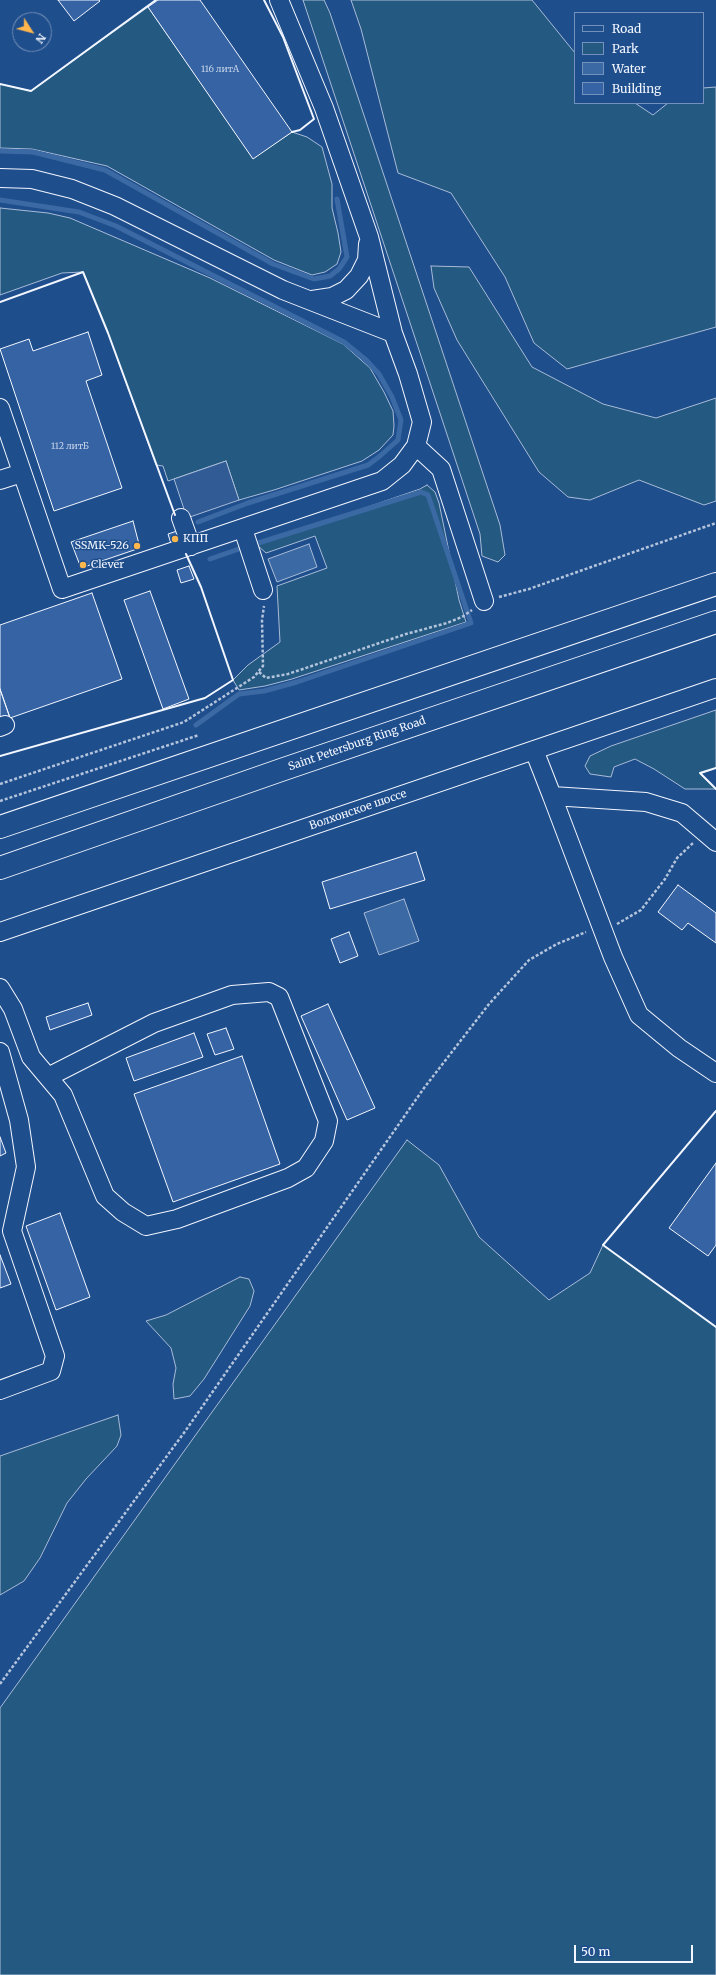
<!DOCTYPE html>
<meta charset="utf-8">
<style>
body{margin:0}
#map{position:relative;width:716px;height:1975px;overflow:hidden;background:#1f4e8c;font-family:Merriweather,serif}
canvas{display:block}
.legend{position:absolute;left:574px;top:12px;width:130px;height:92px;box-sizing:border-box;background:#1f4e8c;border:1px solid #7391ba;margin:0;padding:5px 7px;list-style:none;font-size:12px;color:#f2f6ff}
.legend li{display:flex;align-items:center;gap:8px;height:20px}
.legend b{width:20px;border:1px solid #7391ba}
.north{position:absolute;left:12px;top:12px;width:40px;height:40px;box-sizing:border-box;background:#1f4e8c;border:1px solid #7391ba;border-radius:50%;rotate:126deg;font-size:11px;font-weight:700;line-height:16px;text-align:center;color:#f2f6ff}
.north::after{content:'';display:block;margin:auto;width:14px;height:18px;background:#ffb74d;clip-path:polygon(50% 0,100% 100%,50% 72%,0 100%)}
.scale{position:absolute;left:574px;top:1945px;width:119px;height:18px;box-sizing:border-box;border:2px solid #f2f6ff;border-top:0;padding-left:5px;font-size:12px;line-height:14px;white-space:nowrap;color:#f2f6ff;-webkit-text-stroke:3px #1f4e8c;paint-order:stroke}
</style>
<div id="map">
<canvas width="716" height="1975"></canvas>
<ul class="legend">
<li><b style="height:5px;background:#1f4e8c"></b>Road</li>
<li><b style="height:11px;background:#245a82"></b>Park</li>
<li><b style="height:11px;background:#3b69a3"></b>Water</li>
<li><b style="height:11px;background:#3563a3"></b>Building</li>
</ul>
<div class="north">N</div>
<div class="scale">50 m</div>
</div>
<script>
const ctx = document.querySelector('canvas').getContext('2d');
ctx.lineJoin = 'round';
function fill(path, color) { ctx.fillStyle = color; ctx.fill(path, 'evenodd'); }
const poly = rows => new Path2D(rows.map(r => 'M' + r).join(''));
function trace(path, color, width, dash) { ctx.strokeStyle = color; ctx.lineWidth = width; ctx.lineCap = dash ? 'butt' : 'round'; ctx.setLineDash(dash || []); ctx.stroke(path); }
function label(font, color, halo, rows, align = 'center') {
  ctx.font = font + ' Merriweather,serif'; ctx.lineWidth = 3; ctx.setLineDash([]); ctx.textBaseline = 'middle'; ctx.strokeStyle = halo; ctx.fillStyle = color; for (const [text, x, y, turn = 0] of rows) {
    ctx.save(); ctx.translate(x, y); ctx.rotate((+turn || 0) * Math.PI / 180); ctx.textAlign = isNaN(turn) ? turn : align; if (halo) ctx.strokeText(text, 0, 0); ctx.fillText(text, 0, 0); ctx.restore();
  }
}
const green = poly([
 [303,0,324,0,330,13,500,525,505,555,498,562,482,556,480,534,303,0],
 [351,0,532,0,575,53,575,103,635,103,653,115,668,103,703,103,703,88,716,87,716,327,567,369,534,343,505,277,451,193,398,173,361,29,351,0],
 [148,7,253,158,292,132,307,137,322,147,332,184,332,208,338,233,341,252,337,264,325,272,312,275,274,260,107,166,32,149,0,148,0,84,31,91,148,7],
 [0,208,48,213,70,218,210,278,343,344,370,368,384,392,393,411,394,426,393,435,379,450,362,461,274,490,239,500,226,461,168,481,163,466,156,465,108,333,83,272,62,273,0,295,0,208],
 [431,266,469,267,532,367,603,404,656,418,716,398,716,501,704,505,639,480,590,500,568,497,539,472,457,340,434,288,431,266],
 [427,485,435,492,439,503,459,600,466,622,292,679,265,686,239,690,233,680,248,665,280,642,277,586,327,568,315,536,266,553,257,545,420,489,427,485],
 [716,710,716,768,700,774,716,789,685,789,654,769,635,759,614,767,611,777,590,774,585,766,590,756,611,746,716,710],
 [407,1140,439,1165,479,1237,549,1300,590,1273,603,1245,716,1327,716,1975,0,1975,0,1708,407,1140],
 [240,1277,249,1279,254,1291,250,1306,204,1379,190,1396,174,1399,173,1384,176,1368,171,1348,146,1321,166,1315,240,1277],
 [118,1415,121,1435,117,1446,86,1479,67,1503,40,1558,24,1581,0,1595,0,1456,118,1415]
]);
const parking = poly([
 [226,461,239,500,187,518,174,479,226,461]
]);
const water = poly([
 [309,544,317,567,277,582,268,559,309,544],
 [404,899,419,941,379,955,364,913,404,899]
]);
const stream = poly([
 [0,151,33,152,105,170,273,264,314,279,330,276,339,269,347,257,337,199],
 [0,200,79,212,116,226,344,342,366,360,379,374,392,397,401,420,398,440,380,456,368,465,248,503,198,522],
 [210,559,239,549],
 [196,725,239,694,264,691,297,682,471,623,428,495,421,492,255,544]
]);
const building = poly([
 [58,0,99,0,100,1,74,21,58,0],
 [158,0,200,0,292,132,253,159,148,7,158,0],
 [88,332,102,375,86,381,122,488,54,511,0,349,29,339,33,351,88,332],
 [133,521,140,548,81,568,71,542,133,521],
 [177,531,182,543,172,547,168,534,177,531],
 [189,566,194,579,181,583,177,570,189,566],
 [150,591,189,699,163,709,124,600,150,591],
 [92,593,122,679,10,718,0,689,0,625,92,593],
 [0,689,10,718,0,721,0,689],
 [416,852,425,880,330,909,322,882,416,852],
 [678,885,716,913,716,943,688,923,682,930,658,912,678,885],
 [349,932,358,956,340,963,331,939,349,932],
 [88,1003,92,1015,50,1030,46,1017,88,1003],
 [328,1004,375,1108,347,1120,301,1016,328,1004],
 [226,1028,234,1049,215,1055,207,1034,226,1028],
 [194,1033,203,1057,134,1081,126,1058,194,1033],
 [242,1056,280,1164,173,1202,134,1094,242,1056],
 [0,1137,6,1153,0,1156,0,1137],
 [716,1163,716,1245,708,1256,669,1228,716,1163],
 [60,1213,90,1297,56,1310,26,1226,60,1213],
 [0,1255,11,1284,0,1288,0,1255]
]);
const path = poly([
 [499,597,529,589,716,523],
 [259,672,266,678,288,674,406,634,447,623,462,617,472,610],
 [0,784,184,722,254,677,263,666,262,620,264,606],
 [0,801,199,735],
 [617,924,641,910,665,879,677,858,693,843],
 [0,1684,186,1430,424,1088,489,1004,529,960,557,944,586,932]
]);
const minor = poly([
 [0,178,32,179,72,189,115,206,283,290,393,333],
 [312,300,332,297,346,290,359,276,367,260,368,244],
 [0,408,62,589,382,481,402,465,416,446,422,422,408,374,393,333,369,237,324,108,279,0],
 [416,446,441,469,484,601],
 [0,480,22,473],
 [181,518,191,546],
 [243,529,263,590],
 [0,727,5,725],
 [534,750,552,796,646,802,682,813,716,842],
 [552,796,613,957,639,1015,679,1048,716,1073],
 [0,932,716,688],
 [0,988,13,1009,31,1057,63,1095,105,1196,123,1212,146,1226,177,1219,288,1178,306,1168,324,1141,328,1121,279,997,269,992,232,995,154,1023,48,1077],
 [0,1052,19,1120,26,1167,12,1231,55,1356,51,1371,0,1390]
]);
const highway = poly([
 [0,827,716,584],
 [0,868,284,769,716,622]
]);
const wall = poly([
 [264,0,283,37,314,119,300,130,292,132],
 [0,84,31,91,156,0],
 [0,302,83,272,108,333,175,515],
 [0,756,205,698,233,680,201,587,186,554],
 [716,789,700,773,716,768],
 [716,1111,603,1245,716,1327]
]);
const markers = [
 [175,539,4,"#ffb74d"],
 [137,546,4,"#ffb74d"],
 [83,565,4,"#ffb74d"]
];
const numberNames = [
 ["116 литА",220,69],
 ["112 литБ",70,446]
];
const poiNames = [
 ["КПП",183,539],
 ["SSMK-526",129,546,"right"],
 ["Clever",91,565]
];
const streetNames = [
 ["Saint Petersburg Ring Road",357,744,-19],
 ["Волхонское шоссе",358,810,-19]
];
fill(green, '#245a82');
trace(green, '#a8bbd7', 1);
fill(parking, '#305b95');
trace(parking, '#a8bbd7', 1);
fill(water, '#3b69a3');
trace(water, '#a8bbd7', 1);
trace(stream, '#3b69a3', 5);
fill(building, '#3563a3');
trace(building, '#f2f6ff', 1);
trace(minor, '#f2f6ff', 20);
trace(highway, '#f2f6ff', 24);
trace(path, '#b3c4dc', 2.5, [3, 2]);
trace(minor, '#1f4e8c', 18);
trace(highway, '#1f4e8c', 22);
trace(wall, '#f2f6ff', 2);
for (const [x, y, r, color] of markers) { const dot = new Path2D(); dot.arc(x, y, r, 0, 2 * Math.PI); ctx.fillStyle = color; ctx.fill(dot); trace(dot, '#1f4e8c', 1.5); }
label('9px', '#c3d1e8', null, numberNames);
label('11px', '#f2f6ff', '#1f4e8c', poiNames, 'left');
label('11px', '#f2f6ff', '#1f4e8c', streetNames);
</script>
